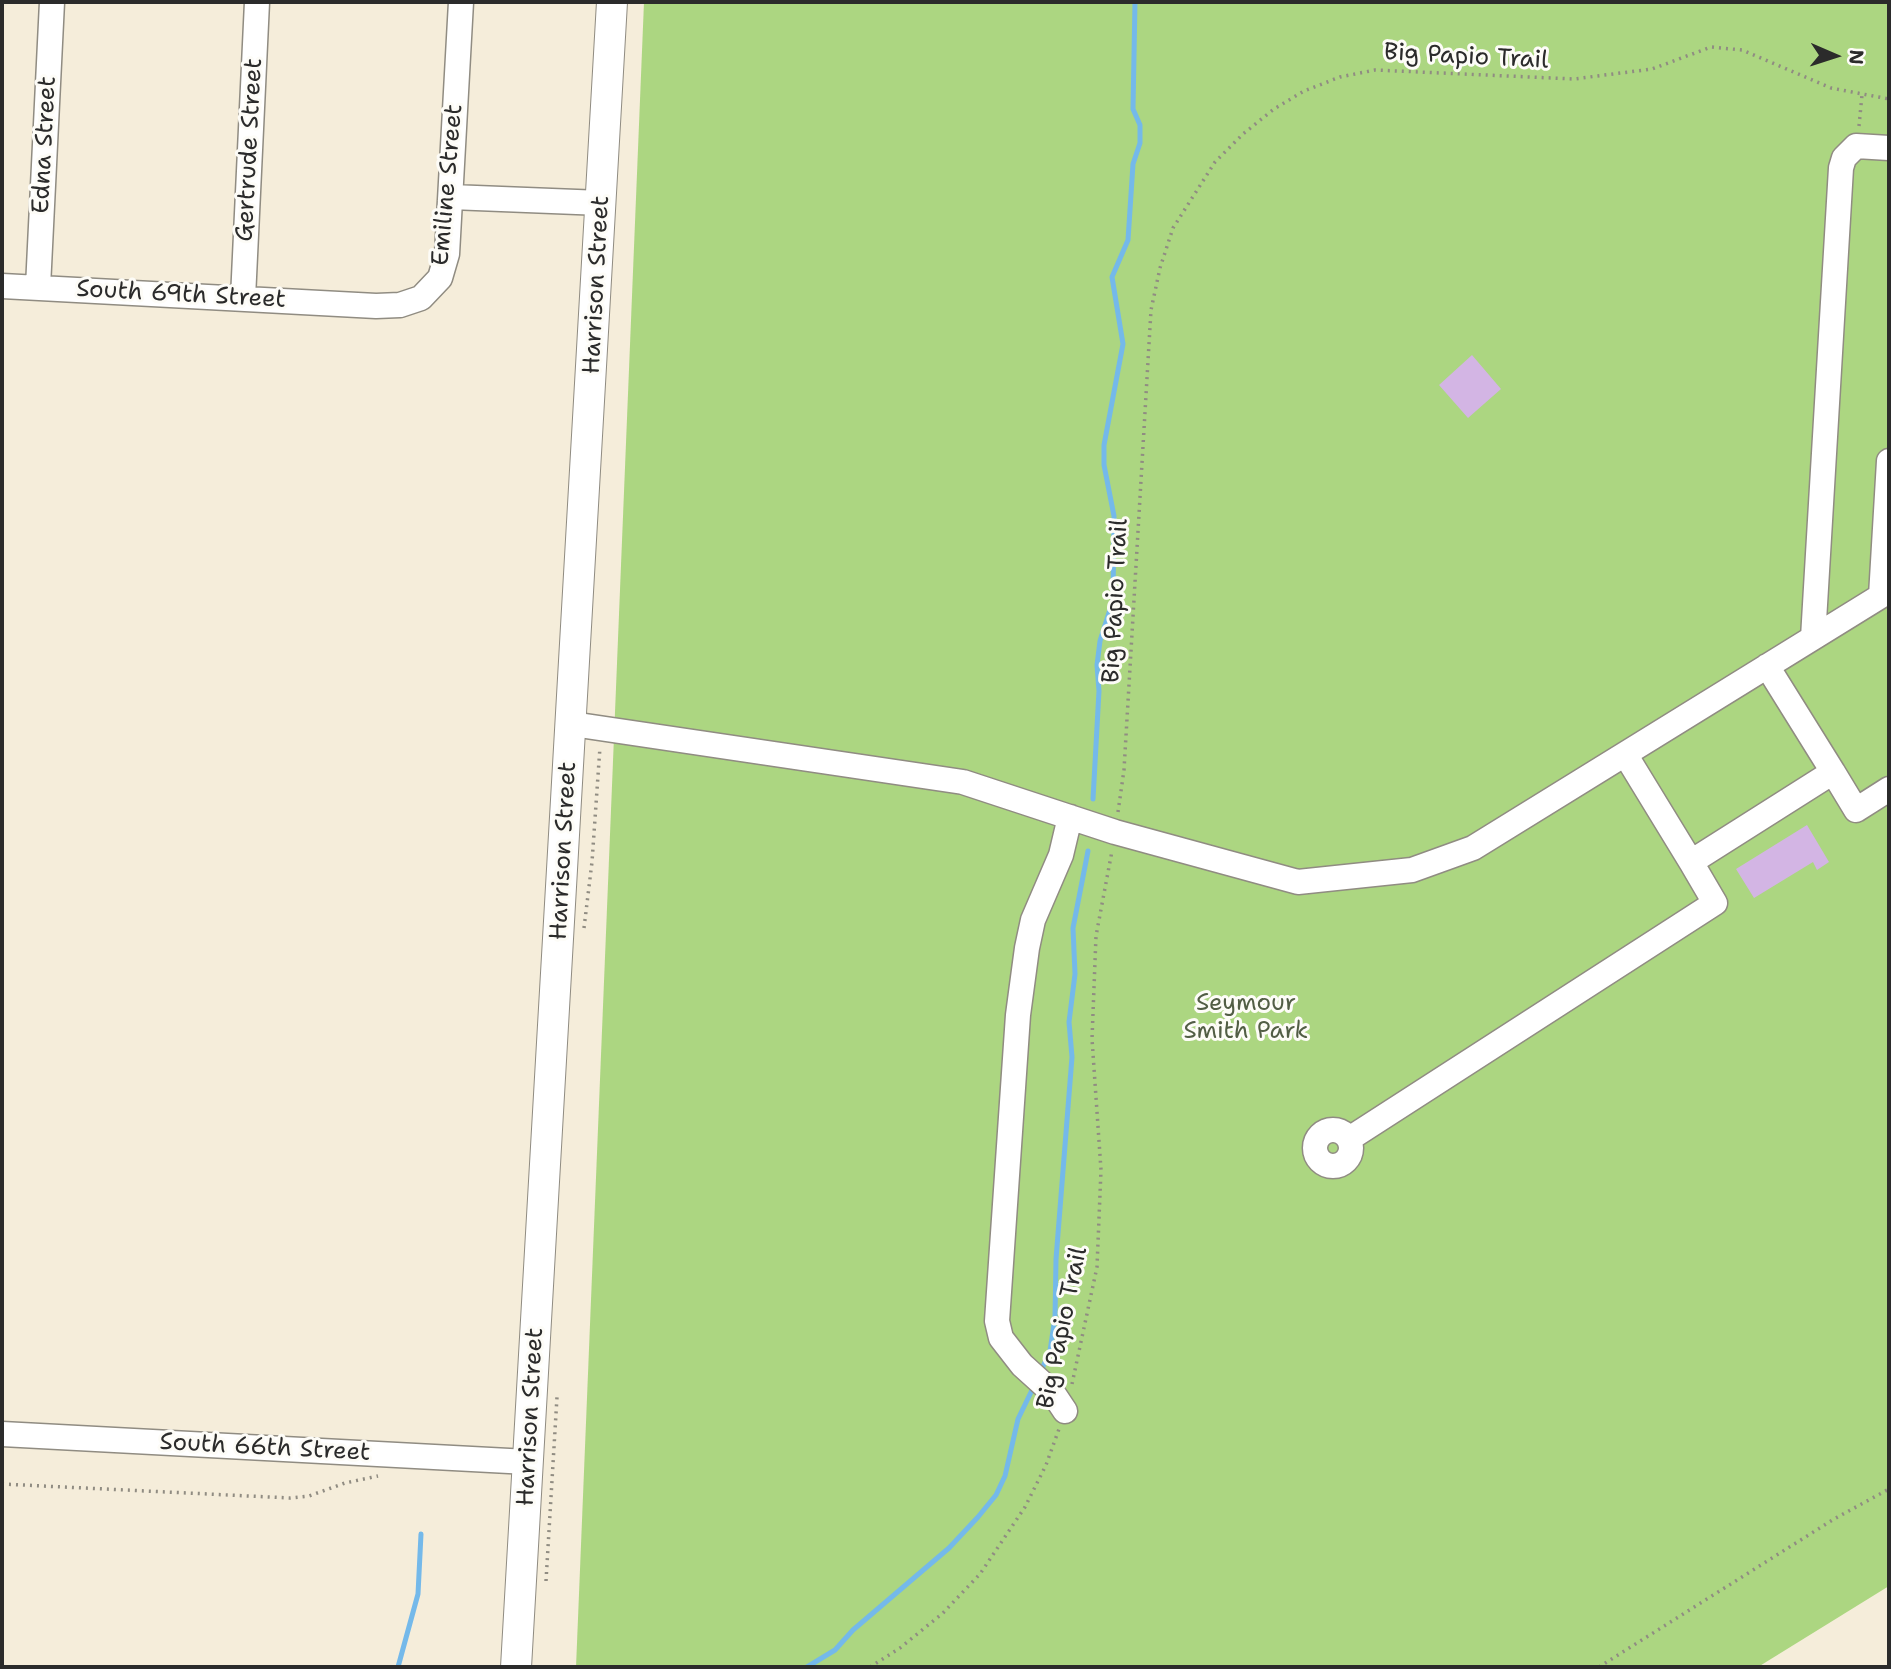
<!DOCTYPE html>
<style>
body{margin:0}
#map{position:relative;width:1891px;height:1669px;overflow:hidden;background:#f5edda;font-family:"Shantell Sans",sans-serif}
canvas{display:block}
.frame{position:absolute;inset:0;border:4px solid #2b2b2b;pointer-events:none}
.north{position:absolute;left:1800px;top:21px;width:70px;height:70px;-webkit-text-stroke:5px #fdfcf7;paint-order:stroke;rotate:93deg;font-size:19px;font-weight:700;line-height:28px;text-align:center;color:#2b2b2b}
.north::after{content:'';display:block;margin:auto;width:24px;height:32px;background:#2b2b2b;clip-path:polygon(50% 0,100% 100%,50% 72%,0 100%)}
</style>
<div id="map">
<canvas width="1891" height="1669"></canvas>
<div class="frame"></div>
<div class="north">N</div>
</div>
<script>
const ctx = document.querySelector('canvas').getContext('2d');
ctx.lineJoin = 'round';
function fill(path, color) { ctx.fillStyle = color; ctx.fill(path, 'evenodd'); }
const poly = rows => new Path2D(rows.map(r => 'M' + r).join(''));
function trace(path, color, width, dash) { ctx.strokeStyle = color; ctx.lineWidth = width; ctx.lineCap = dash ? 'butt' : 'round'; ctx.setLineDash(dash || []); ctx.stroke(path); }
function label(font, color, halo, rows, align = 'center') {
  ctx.font = font + ' "Shantell Sans",sans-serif'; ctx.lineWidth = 6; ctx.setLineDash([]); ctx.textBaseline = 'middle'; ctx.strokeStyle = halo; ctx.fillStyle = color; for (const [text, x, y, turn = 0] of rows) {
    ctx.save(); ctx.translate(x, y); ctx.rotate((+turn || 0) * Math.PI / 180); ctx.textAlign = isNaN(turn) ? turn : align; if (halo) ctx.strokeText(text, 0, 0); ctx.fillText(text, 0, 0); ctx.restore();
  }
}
const green = poly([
 [644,2,1889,2,1889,1586,1758,1667,576,1667]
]);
const stream = poly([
 [1093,799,1099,691,1097,665,1100,641,1113,600,1114,516,1104,465,1104,445,1123,344,1112,277,1128,240,1133,164,1140,143,1140,125,1133,109,1135,2],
 [1041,1371,1050,1351,1055,1317,1056,1259,1072,1057,1069,1022,1075,974,1073,928,1088,851],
 [398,1667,418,1594,421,1534],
 [807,1667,835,1650,853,1630,949,1548,978,1517,996,1495,1005,1476,1018,1419,1034,1386]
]);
const building = poly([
 [1472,355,1501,389,1468,418,1439,385],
 [1807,825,1829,862,1817,870,1813,862,1754,898,1736,869]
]);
const path = poly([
 [1859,126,1862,95],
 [1118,812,1124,770,1151,310,1160,268,1173,228,1215,162,1243,134,1274,109,1304,91,1340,77,1375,70,1574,79,1652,69,1711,47,1742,50,1831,88,1889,99],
 [584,928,592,862,600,747],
 [1072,1384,1097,1267,1101,1170,1092,1039,1096,936,1112,851],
 [2,1484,290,1498,309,1496,345,1483,378,1476],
 [546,1581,557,1397],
 [870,1667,900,1648,943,1613,980,1574,1025,1507,1046,1465,1059,1429],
 [1599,1667,1834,1519,1889,1489]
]);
const minor = poly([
 [451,197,602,203],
 [2,286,376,306,400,305,421,298,440,278,447,254,461,2],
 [38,287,52,2],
 [243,298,257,2],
 [1881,596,1889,461],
 [1813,638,1841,168,1844,158,1856,146,1889,148],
 [572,724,963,782,1115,832,1298,882,1412,870,1473,848,1889,591],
 [1625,754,1691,862,1833,772,1767,666],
 [1833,772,1856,810,1889,789],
 '1315 1148a18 18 0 1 1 36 0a18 18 0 1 1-36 0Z',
 [1349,1139,1715,903,1691,862],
 [1065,1411,1053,1393,1022,1365,1001,1338,997,1321,1018,1015,1027,948,1033,920,1061,855,1070,817],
 [2,1434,528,1462]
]);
const major = poly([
 [516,1667,612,2]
]);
const streetNames = [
 ["Big Papio Trail",1466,57,3],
 ["Edna Street",45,145,-87],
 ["Gertrude Street",250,150,-87],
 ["Emiline Street",448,185,-85],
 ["Harrison Street",597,285,-87],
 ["South 69th Street",181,295,3],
 ["Big Papio Trail",1116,601,-87],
 ["Harrison Street",564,851,-87],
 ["Big Papio Trail",1063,1328,-78],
 ["Harrison Street",531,1417,-87],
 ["South 66th Street",265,1448,3]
];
const parkNames = [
 ["Seymour",1246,1004],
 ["Smith Park",1246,1032]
];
fill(green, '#acd681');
trace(stream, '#74b9ea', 5);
fill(building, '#d3b5e4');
trace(minor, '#908c82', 27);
trace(major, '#908c82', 32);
trace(path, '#908c82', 3.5, [2, 5]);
trace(minor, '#fff', 24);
trace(major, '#fff', 30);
label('24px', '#2b2b2b', '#fdfcf7', streetNames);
label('24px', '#525e45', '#fdfcf7', parkNames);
</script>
